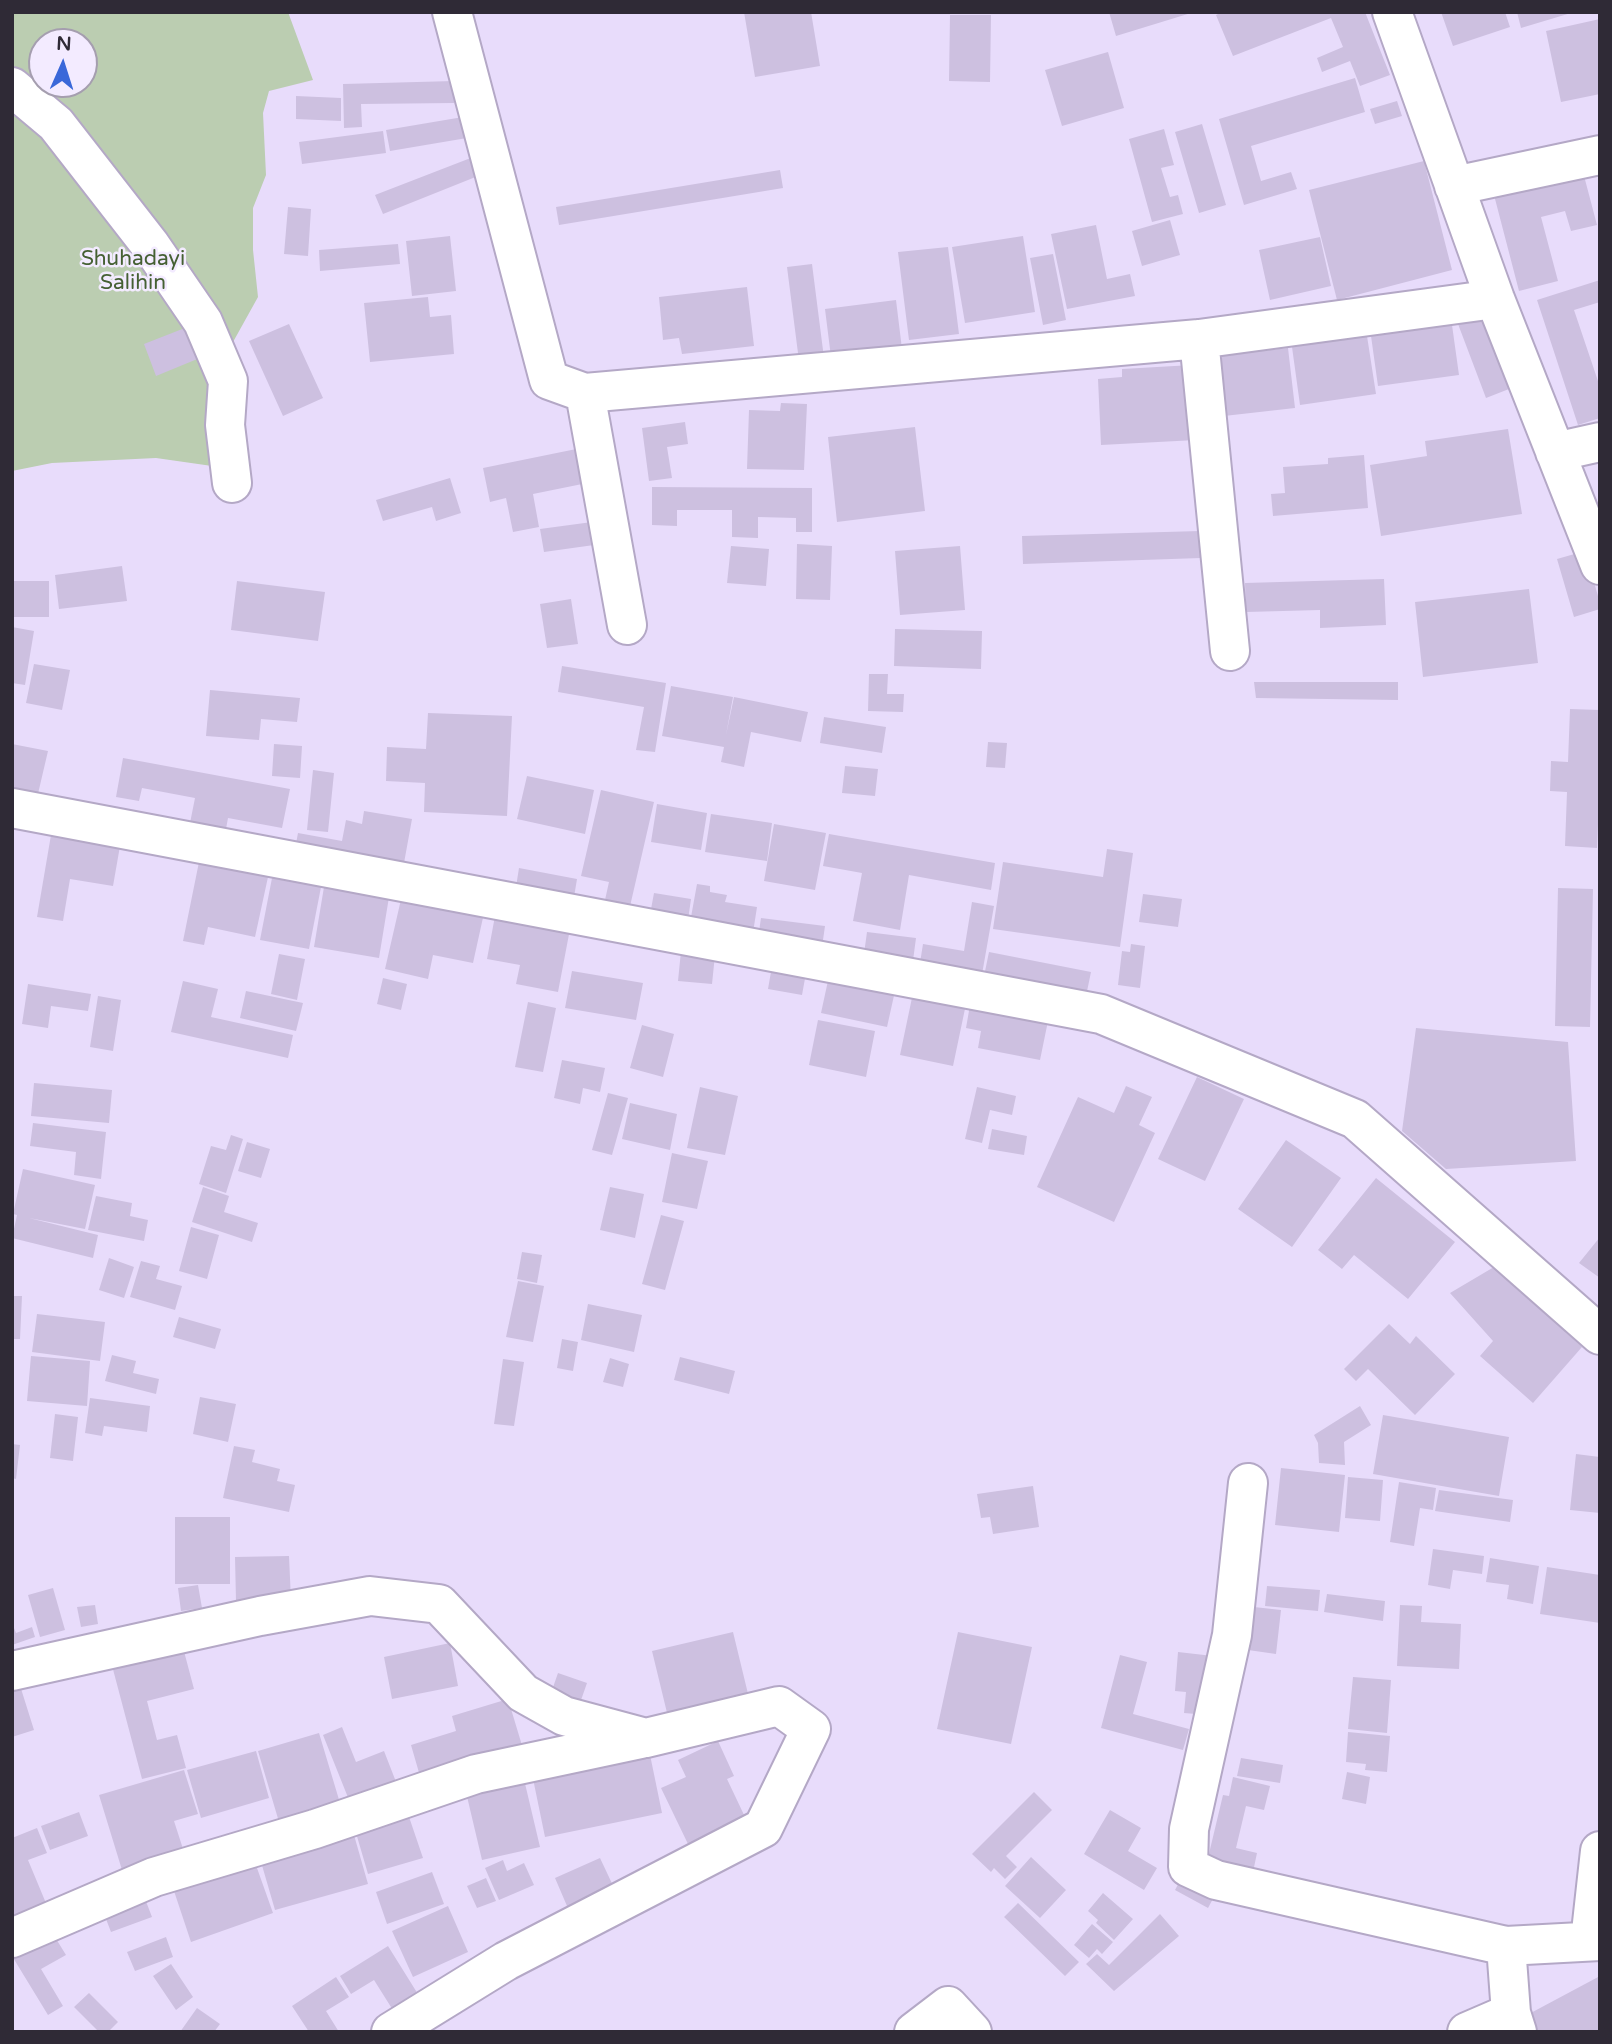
<!DOCTYPE html>
<style>
body{margin:0}
#map{position:relative;width:1612px;height:2044px;overflow:hidden;background:#e8dcfb;font-family:"Varela Round",sans-serif}
canvas{display:block}
.frame{position:absolute;inset:0;border:14px solid #2f2a36;pointer-events:none}
.north{position:absolute;left:28px;top:28px;width:70px;height:70px;box-sizing:border-box;background:#f3ebff;border:2px solid #a59eaf;border-radius:50%;rotate:3deg;font-size:19px;font-weight:700;line-height:28px;text-align:center;color:#2f2a36}
.north::after{content:'';display:block;margin:auto;width:24px;height:32px;background:#3a68d9;clip-path:polygon(50% 0,100% 100%,50% 72%,0 100%)}
</style>
<div id="map">
<canvas width="1612" height="2044"></canvas>
<div class="frame"></div>
<div class="north">N</div>
</div>
<script>
const ctx = document.querySelector('canvas').getContext('2d');
ctx.lineJoin = 'round';
function fill(path, color) { ctx.fillStyle = color; ctx.fill(path, 'evenodd'); }
const poly = rows => new Path2D(rows.map(r => 'M' + r).join(''));
function trace(path, color, width, dash) { ctx.strokeStyle = color; ctx.lineWidth = width; ctx.lineCap = dash ? 'butt' : 'round'; ctx.setLineDash(dash || []); ctx.stroke(path); }
function label(font, color, halo, rows, align = 'center') {
  ctx.font = font + ' "Varela Round",sans-serif'; ctx.lineWidth = 5; ctx.setLineDash([]); ctx.textBaseline = 'middle'; ctx.strokeStyle = halo; ctx.fillStyle = color; for (const [text, x, y, turn = 0] of rows) {
    ctx.save(); ctx.translate(x, y); ctx.rotate((+turn || 0) * Math.PI / 180); ctx.textAlign = isNaN(turn) ? turn : align; if (halo) ctx.strokeText(text, 0, 0); ctx.fillText(text, 0, 0); ctx.restore();
  }
}
const green = poly([
 [12,12,288,12,313,80,269,91,263,113,266,175,253,208,253,250,258,297,233,342,214,398,212,466,156,458,52,463,12,471],
 [42,42,84,42,84,84,42,84]
]);
const building = poly([
 [744,12,811,12,820,66,755,77],
 [1109,12,1191,12,1191,13,1116,36],
 [1222,12,1365,12,1390,75,1360,86,1350,61,1322,72,1317,58,1343,47,1331,18,1233,56,1216,15],
 [1441,12,1505,12,1510,27,1453,46],
 [1517,12,1571,12,1571,13,1521,28],
 [950,15,991,15,990,82,949,81],
 [1600,19,1600,94,1561,102,1546,31],
 [1108,52,1124,108,1062,126,1045,70],
 [1355,78,1365,112,1251,146,1261,181,1291,172,1297,189,1244,205,1219,119],
 [454,81,454,103,361,104,362,127,344,128,343,84],
 [296,96,341,98,341,121,296,119],
 [1397,101,1402,116,1375,124,1370,109],
 [463,117,467,138,390,151,386,130],
 [1202,124,1226,205,1199,213,1175,132],
 [1164,129,1174,165,1161,168,1170,197,1178,195,1183,214,1152,222,1129,139],
 [383,131,386,153,302,164,299,142],
 [481,154,488,172,383,214,375,195],
 [1424,161,1452,270,1337,300,1309,190],
 [780,170,783,188,559,225,556,207],
 [1583,172,1597,225,1571,231,1565,211,1541,217,1558,281,1519,291,1494,195],
 [288,207,311,209,308,256,284,254],
 [1170,220,1180,255,1142,266,1132,231],
 [1096,225,1107,279,1130,274,1135,296,1067,309,1051,234],
 [450,236,456,291,412,296,406,241],
 [1023,236,1035,312,965,323,952,247],
 [1320,237,1331,286,1270,300,1259,250],
 [398,244,400,264,320,271,319,250],
 [948,247,959,334,909,340,898,252],
 [1053,254,1066,320,1043,325,1030,258],
 [812,264,824,358,799,361,787,267],
 [1600,280,1600,302,1574,310,1600,387,1600,418,1578,425,1537,300],
 [747,287,754,346,682,354,679,338,663,340,659,297],
 [428,297,430,317,451,315,454,354,370,362,364,303],
 [896,300,902,349,831,357,825,309],
 [1489,313,1497,357,1509,389,1486,398,1458,324],
 [195,324,207,355,156,376,144,344],
 [289,324,323,398,283,416,249,341],
 [1452,325,1459,375,1378,386,1371,336],
 [1367,336,1376,394,1300,405,1292,347],
 [1288,348,1295,408,1224,416,1217,356],
 [1192,365,1196,440,1101,445,1098,379,1122,377,1122,369],
 [781,403,807,404,804,470,747,469,749,410,780,411],
 [685,422,688,444,667,447,672,478,649,481,642,428],
 [915,427,925,511,837,522,828,437],
 [1508,429,1522,514,1381,536,1370,465,1427,456,1425,441],
 [591,446,597,481,533,494,539,527,513,532,506,498,490,502,483,468],
 [1364,455,1368,508,1273,516,1271,494,1285,493,1283,467,1328,464,1328,458],
 [450,478,461,513,436,521,432,507,383,521,376,500],
 [652,487,812,488,812,532,796,532,796,518,758,517,758,538,732,537,732,510,677,510,677,526,652,525],
 [592,522,594,545,544,552,540,529],
 [1200,531,1201,558,1023,564,1022,536],
 [797,544,832,546,830,600,796,599],
 [731,546,769,549,766,586,727,583],
 [960,546,965,610,900,615,895,551],
 [1585,551,1600,603,1600,609,1574,617,1557,559],
 [122,566,127,601,59,609,55,575],
 [1384,579,1386,625,1320,628,1320,610,1246,612,1245,583],
 [12,581,49,581,49,617,12,617],
 [237,581,325,592,318,641,231,630],
 [1529,589,1538,663,1423,677,1415,602],
 [571,599,578,644,547,648,540,604],
 [12,627,34,631,25,685,12,683],
 [895,629,982,631,981,669,894,666],
 [34,664,70,670,62,710,26,703],
 [562,666,666,683,655,752,636,750,644,707,558,692],
 [869,674,888,674,887,694,904,694,903,712,868,711],
 [1254,682,1398,682,1398,700,1256,698],
 [671,686,733,697,726,735,734,697,808,712,801,742,751,732,744,767,721,762,724,747,662,736],
 [210,690,300,698,297,722,261,719,259,740,206,736],
 [1570,709,1600,710,1600,777,1597,848,1565,846,1567,792,1550,791,1551,761,1568,762],
 [428,713,512,716,507,816,424,812,425,783,386,781,387,747,426,749],
 [824,717,886,727,882,753,820,743],
 [988,742,1007,743,1005,768,986,767],
 [12,744,48,751,37,798,12,793],
 [274,744,302,746,300,778,272,776],
 [123,758,290,789,282,828,228,818,224,840,188,833,195,798,142,788,139,801,116,797],
 [845,766,878,769,875,796,842,793],
 [313,770,334,773,328,832,307,830],
 [527,776,594,790,585,834,517,819],
 [601,790,654,802,628,915,603,909,609,882,581,876],
 [657,804,707,813,701,850,651,842],
 [364,811,412,819,402,874,294,854,298,833,342,841,346,820,362,824],
 [711,814,772,823,767,861,705,852],
 [774,824,826,833,815,890,764,881],
 [829,834,995,863,991,890,909,875,900,930,853,921,862,873,823,866],
 [51,835,120,846,113,886,70,879,63,921,37,917],
 [1107,849,1133,853,1120,947,993,929,1003,862,1103,877],
 [199,862,268,877,255,937,208,927,204,945,183,941],
 [519,868,577,879,573,903,515,893],
 [272,878,321,887,309,949,260,940],
 [697,884,710,886,710,892,727,895,725,902,757,907,752,939,689,928],
 [324,887,389,897,379,958,314,947],
 [1558,888,1593,889,1590,1027,1555,1026],
 [654,893,691,899,687,927,649,920],
 [1143,894,1182,899,1178,927,1139,922],
 [402,895,484,913,473,963,433,955,428,979,385,969],
 [972,902,994,906,981,980,919,969,923,944,964,951],
 [495,916,570,929,558,992,516,984,520,965,487,959],
 [761,918,825,926,821,954,757,945],
 [867,932,916,938,912,968,863,961],
 [1131,944,1145,946,1140,988,1118,985,1122,951,1130,952],
 [681,951,715,955,712,984,678,981],
 [989,952,1091,972,1085,1001,983,981],
 [279,954,305,959,297,1000,271,994],
 [772,966,806,973,802,995,768,989],
 [572,971,643,983,636,1020,565,1008],
 [829,976,895,991,887,1027,821,1013],
 [383,978,407,984,401,1010,377,1004],
 [183,981,218,989,211,1017,293,1035,288,1058,171,1032],
 [28,984,91,994,88,1011,51,1006,48,1028,22,1024],
 [246,991,303,1003,296,1031,240,1018],
 [913,993,966,1004,953,1066,900,1055],
 [98,996,121,1000,113,1051,90,1047],
 [528,1002,556,1008,543,1072,515,1067],
 [970,1005,1048,1021,1040,1060,978,1048,981,1031,966,1028],
 [818,1020,875,1031,866,1077,809,1065],
 [642,1025,674,1034,663,1077,630,1068],
 [1416,1028,1568,1042,1576,1161,1446,1169,1402,1131],
 [562,1060,605,1068,600,1092,583,1088,580,1104,554,1098],
 [1197,1077,1244,1099,1205,1181,1158,1159],
 [34,1083,112,1090,109,1123,31,1116],
 [1126,1086,1152,1097,1139,1125,1155,1133,1114,1222,1037,1187,1078,1097,1114,1113],
 [700,1087,738,1096,725,1155,687,1148],
 [977,1087,1016,1096,1012,1115,990,1110,982,1143,965,1139],
 [608,1093,628,1098,612,1155,592,1150],
 [630,1103,677,1114,670,1150,622,1139],
 [33,1123,106,1132,101,1179,74,1175,76,1152,30,1146],
 [992,1129,1027,1136,1024,1155,988,1149],
 [231,1135,243,1139,226,1193,199,1184,211,1146,226,1150],
 [1286,1140,1341,1178,1292,1247,1238,1209],
 [247,1142,270,1149,261,1178,238,1171],
 [672,1153,708,1161,697,1209,662,1202],
 [23,1169,95,1185,85,1229,29,1218,98,1235,93,1258,12,1238,17,1215,13,1214],
 [1376,1178,1455,1242,1408,1299,1354,1255,1342,1269,1318,1250],
 [203,1187,229,1196,224,1212,258,1223,252,1242,192,1222],
 [610,1187,644,1194,635,1238,600,1230],
 [96,1196,132,1203,130,1216,148,1220,144,1241,88,1230],
 [661,1215,684,1221,665,1290,642,1284],
 [191,1227,219,1235,207,1279,179,1271],
 [1600,1237,1600,1278,1579,1263],
 [522,1252,542,1255,537,1283,517,1279],
 [109,1258,134,1267,124,1298,99,1290],
 [141,1261,160,1266,156,1279,182,1286,175,1310,130,1297],
 [1494,1267,1582,1347,1533,1403,1480,1356,1493,1341,1450,1293],
 [518,1281,544,1286,533,1342,506,1337],
 [12,1296,22,1296,20,1339,12,1339],
 [588,1304,642,1315,634,1352,581,1340],
 [37,1314,105,1322,100,1361,32,1352],
 [179,1317,221,1329,215,1349,173,1337],
 [1389,1324,1410,1344,1416,1336,1455,1374,1415,1415,1368,1369,1356,1381,1344,1369],
 [562,1339,578,1342,573,1371,557,1368],
 [112,1355,136,1361,133,1373,159,1379,156,1394,105,1381],
 [31,1356,90,1361,87,1406,27,1401],
 [680,1357,735,1371,729,1394,674,1380],
 [610,1358,629,1364,623,1387,603,1382],
 [503,1359,524,1362,514,1426,494,1424],
 [200,1397,236,1404,228,1442,193,1434],
 [90,1398,150,1406,147,1432,104,1426,102,1436,85,1433],
 [1360,1406,1371,1425,1344,1442,1345,1465,1319,1463,1318,1443,1314,1435],
 [55,1414,78,1417,73,1461,50,1458],
 [1383,1415,1509,1437,1499,1496,1373,1474],
 [12,1444,20,1445,16,1479,12,1478],
 [234,1446,255,1450,252,1462,280,1469,277,1481,295,1485,289,1512,223,1498],
 [1576,1454,1600,1457,1600,1513,1570,1510],
 [1281,1468,1345,1475,1339,1532,1275,1525],
 [1348,1477,1383,1480,1380,1521,1345,1518],
 [1399,1482,1436,1488,1433,1510,1420,1508,1414,1546,1390,1542],
 [1033,1486,1039,1527,993,1534,990,1517,981,1518,977,1494],
 [1439,1490,1513,1500,1510,1522,1435,1511],
 [175,1517,230,1517,230,1584,175,1584],
 [1433,1549,1484,1556,1482,1574,1453,1570,1450,1589,1428,1585],
 [289,1556,291,1600,236,1601,235,1557],
 [1490,1558,1539,1566,1533,1604,1507,1599,1509,1585,1486,1582],
 [1547,1567,1600,1575,1600,1623,1540,1614],
 [198,1585,202,1608,181,1611,178,1588],
 [1267,1586,1320,1590,1318,1611,1265,1606],
 [53,1588,65,1630,40,1637,28,1595],
 [1327,1594,1385,1601,1383,1621,1324,1612],
 [95,1605,98,1624,81,1627,77,1607],
 [1400,1605,1422,1606,1421,1622,1461,1624,1459,1669,1397,1666],
 [1254,1607,1281,1610,1276,1654,1248,1650],
 [12,1623,16,1633,32,1627,35,1637,12,1645],
 [733,1632,750,1702,669,1721,652,1651],
 [958,1632,1032,1647,1011,1744,937,1729],
 [181,1640,194,1689,147,1701,157,1740,177,1735,186,1768,142,1779,110,1658],
 [450,1643,458,1686,392,1699,384,1657],
 [1178,1652,1213,1656,1208,1715,1184,1713,1186,1692,1175,1691],
 [1120,1655,1147,1662,1133,1714,1189,1729,1183,1750,1101,1728],
 [558,1673,587,1683,580,1703,551,1693],
 [17,1676,34,1730,12,1737,12,1678],
 [1353,1677,1391,1680,1387,1733,1348,1729],
 [508,1699,524,1752,422,1783,411,1745,456,1731,452,1716],
 [342,1727,356,1762,384,1751,398,1787,351,1805,323,1735],
 [1348,1732,1390,1736,1387,1772,1365,1770,1366,1764,1346,1762],
 [319,1733,340,1803,279,1822,258,1751],
 [718,1741,734,1776,727,1779,745,1817,688,1844,661,1788,686,1777,678,1760],
 [648,1745,662,1813,545,1837,531,1769],
 [256,1751,269,1798,201,1818,187,1770],
 [1241,1758,1283,1765,1280,1783,1237,1776],
 [184,1770,198,1814,174,1821,184,1852,122,1870,99,1795],
 [1347,1772,1370,1777,1366,1804,1342,1799],
 [523,1775,540,1847,482,1860,465,1788],
 [1233,1777,1270,1786,1264,1810,1246,1806,1236,1848,1257,1853,1253,1872,1207,1862,1223,1795,1229,1796],
 [1034,1792,1052,1810,1006,1856,1017,1867,1005,1879,994,1868,991,1872,972,1854],
 [1110,1810,1141,1828,1128,1851,1157,1868,1144,1890,1084,1854],
 [407,1811,423,1858,368,1874,354,1826],
 [79,1812,88,1836,50,1850,41,1826],
 [37,1828,47,1853,28,1860,48,1908,12,1923,12,1838],
 [352,1828,368,1884,275,1910,259,1855],
 [252,1854,273,1913,191,1942,171,1882],
 [1031,1857,1066,1890,1040,1918,1005,1886],
 [600,1858,616,1892,570,1913,555,1878],
 [503,1860,507,1871,524,1863,534,1885,499,1900,485,1868],
 [432,1872,444,1904,387,1924,376,1892],
 [1182,1877,1215,1895,1208,1908,1175,1890],
 [486,1878,496,1901,477,1908,467,1886],
 [142,1891,152,1917,111,1932,101,1906],
 [1103,1893,1133,1919,1114,1940,1096,1923,1098,1920,1088,1911],
 [1018,1903,1079,1962,1065,1976,1004,1917],
 [448,1906,468,1952,413,1977,392,1931],
 [1160,1914,1179,1936,1114,1991,1086,1964,1097,1954,1109,1965],
 [1092,1924,1113,1942,1102,1954,1097,1949,1089,1958,1074,1945],
 [50,1929,66,1955,41,1969,63,2006,48,2015,12,1956],
 [166,1937,173,1957,135,1971,127,1952],
 [388,1946,421,1999,396,2015,374,1980,351,1994,340,1976],
 [171,1964,193,1997,176,2010,153,1976],
 [1600,1976,1600,2032,1536,2032,1527,2015],
 [336,1977,349,1997,326,2011,339,2032,309,2032,292,2006],
 [89,1993,118,2022,108,2032,99,2032,74,2007],
 [197,2008,220,2024,214,2032,180,2032]
]);
const minor = poly([
 [452,12,549,380,585,393,1199,339,1495,299],
 [1392,12,1495,299,1600,565],
 [12,87,56,124,151,246,203,322,228,381,225,425,232,483],
 [1454,186,1600,155],
 [1199,339,1230,651],
 [585,393,627,625],
 [1555,452,1600,442],
 [12,808,1101,1014,1355,1119,1600,1335],
 [1248,1483,1232,1635,1189,1829,1188,1867,1216,1880,1506,1946,1600,1941],
 [12,1671,260,1616,370,1596,439,1604,523,1693,564,1716,646,1738,779,1706,811,1729,763,1828,506,1961,391,2032],
 [12,1938,154,1877,315,1829,476,1774,641,1739],
 [1590,1941,1600,1851],
 [1506,1946,1511,2013,1517,2032],
 [914,2032,948,2006,972,2032],
 [1467,2032,1511,2013]
]);
const parkNames = [
 ["Shuhadayi",133,259],
 ["Salihin",133,283]
];
fill(green, '#bbcdb1');
fill(building, '#cdc0e0');
trace(minor, '#b4a8c6', 42);
trace(minor, '#fff', 38);
label('21px', '#456033', '#f3ebff', parkNames);
</script>
